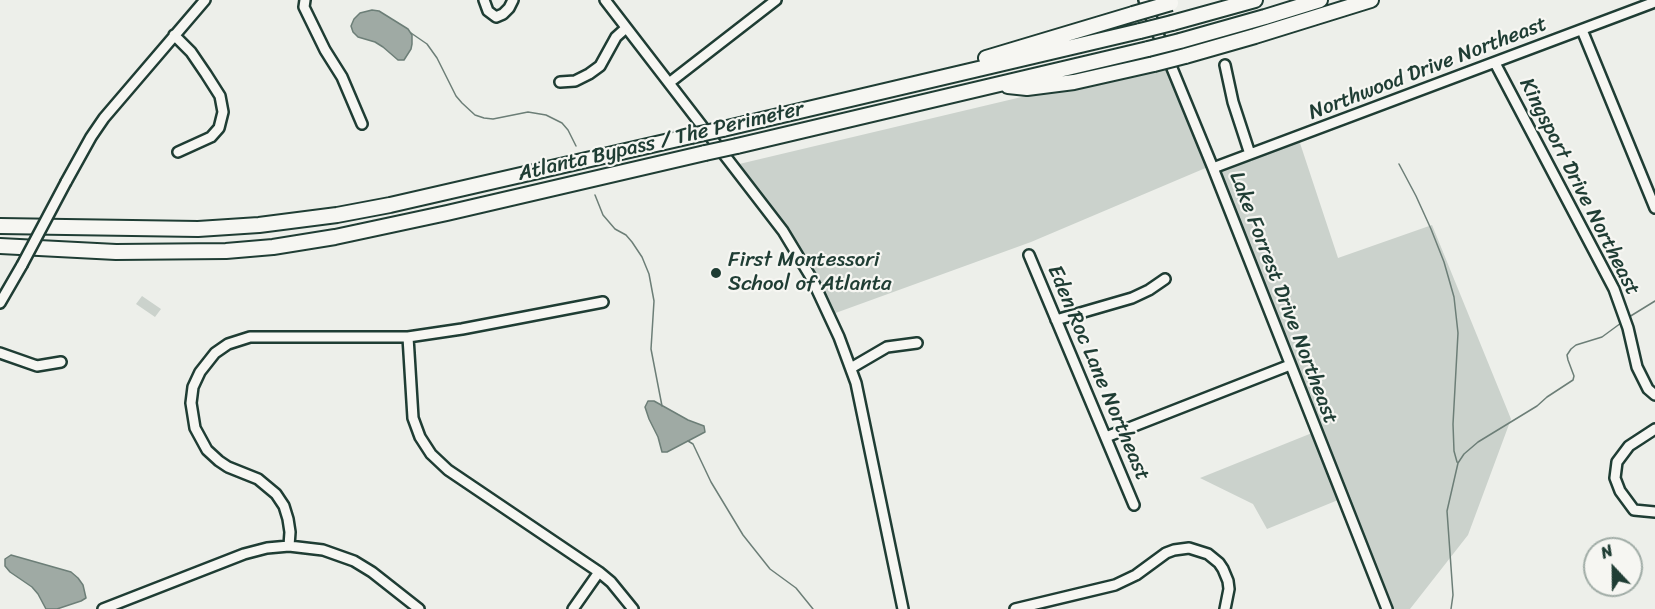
<!DOCTYPE html>
<style>
body{margin:0}
#map{position:relative;width:1655px;height:609px;overflow:hidden;background:#edefea;font-family:Sriracha,sans-serif}
canvas{display:block}
.north{position:absolute;left:1583px;top:537px;width:60px;height:60px;box-sizing:border-box;background:#f6f6f2;border:2px solid #a0aca6;border-radius:50%;rotate:338deg;font-size:16px;font-weight:700;line-height:24px;text-align:center;color:#1f3d34}
.north::after{content:'';display:block;margin:auto;width:21px;height:27px;background:#1f3d34;clip-path:polygon(50% 0,100% 100%,50% 72%,0 100%)}
</style>
<div id="map">
<canvas width="1655" height="609"></canvas>
<div class="north">N</div>
</div>
<script>
const ctx = document.querySelector('canvas').getContext('2d');
ctx.lineJoin = 'round';
function fill(path, color) { ctx.fillStyle = color; ctx.fill(path, 'evenodd'); }
const poly = rows => new Path2D(rows.map(r => 'M' + r).join(''));
function trace(path, color, width, dash) { ctx.strokeStyle = color; ctx.lineWidth = width; ctx.lineCap = dash ? 'butt' : 'round'; ctx.setLineDash(dash || []); ctx.stroke(path); }
function label(font, color, halo, rows, align = 'center') {
  ctx.font = font + ' Sriracha,sans-serif'; ctx.lineWidth = 4.5; ctx.setLineDash([]); ctx.textBaseline = 'middle'; ctx.strokeStyle = halo; ctx.fillStyle = color; for (const [text, x, y, turn = 0] of rows) {
    ctx.save(); ctx.translate(x, y); ctx.rotate((+turn || 0) * Math.PI / 180); ctx.textAlign = isNaN(turn) ? turn : align; if (halo) ctx.strokeText(text, 0, 0); ctx.fillText(text, 0, 0); ctx.restore();
  }
}
const green = poly([
 [1169,62,1215,163,1297,134,1338,258,1432,225,1511,419,1468,535,1410,609,1386,609,1343,498,1267,529,1253,504,1200,478,1317,431,1215,164,1031,242,830,315,795,239,735,165],
 [142,296,161,309,155,317,136,304]
]);
const water = poly([
 [372,10,379,11,408,29,412,35,412,44,411,49,404,60,398,60,383,47,375,42,358,37,353,32,351,26,354,19,360,13,372,10],
 [648,401,654,401,688,420,704,426,705,432,667,452,662,452,658,437,649,419,645,407,648,401],
 [11,555,71,572,78,578,83,585,86,598,81,601,57,609,46,609,38,594,32,587,10,572,5,566,5,559,11,555]
]);
const stream = poly([
 [411,33,427,44,437,58,456,96,462,103,475,115,484,118,493,119,528,112,546,115,562,123,568,130,576,146],
 [1399,164,1416,196,1431,229,1444,262,1454,297,1458,333,1453,424,1454,451,1457,462],
 [595,195,603,215,615,229,626,235,632,242,642,257,649,274,654,301,651,349,662,406],
 [1629,317,1655,301],
 [688,441,693,444,711,482,743,535,770,569,796,588,813,609],
 [1451,609,1453,595,1447,511,1458,463,1464,454,1478,442,1537,406,1547,397,1573,380,1574,376,1568,360,1567,355,1571,349,1576,345,1602,337,1621,323]
]);
const minor = poly([
 [305,0,304,7,325,50,342,77,362,124],
 [484,0,488,11,496,17,503,14,509,8,513,0],
 [605,0,783,231,812,279,839,337,856,383,903,609],
 [1144,0,1213,168,1387,609],
 [1582,30,1655,208],
 [174,35,191,52,206,74,220,96,223,112,219,128,211,137,178,152],
 [1495,63,1614,289,1628,328,1637,367,1648,389,1655,395],
 [1225,65,1233,102,1250,154],
 [560,82,575,81,589,74,600,66,616,37,626,28],
 [669,83,776,0],
 [1213,168,1655,2],
 [66,182,91,137,104,118,205,0],
 [1029,255,1134,505],
 [0,303,22,265],
 [1056,320,1132,298,1149,290,1165,279],
 [408,337,413,418,420,437,431,454,448,470,599,572,611,582,633,609],
 [0,353,37,366,61,362],
 [851,368,887,347,917,343],
 [1655,429,1629,446,1617,462,1615,478,1620,491,1634,510,1655,512],
 [1106,437,1290,365],
 [289,546,290,532,288,519,284,506,276,494,258,479,228,467,219,461,207,450,195,428,191,403,193,387,200,372,215,353,228,344,250,337,408,337,462,329,603,302],
 [103,609,244,554,267,548,289,546,323,550,354,561,372,572,419,609],
 [573,609,599,572],
 [1015,609,1115,585,1136,575,1166,553,1174,550,1189,548,1208,554,1219,563,1223,569,1228,581,1229,589,1225,609]
]);
const highway = poly([
 [1172,23,1255,0],
 [1180,41,1265,17,1320,0],
 [1185,56,1255,36,1371,0],
 [986,58,1133,14],
 [1008,86,1027,88,1074,82,1154,64],
 [723,129,1140,31],
 [737,146,1148,49],
 [0,226,198,229,259,225,337,215,390,205,691,136],
 [0,246,116,252,226,251,273,247,335,237,447,213,705,153]
]);
const minorBridge = poly([
 [22,265,66,182]
]);
const highwayBridge = poly([
 [1133,14,1171,3],
 [1140,31,1172,23],
 [1148,49,1180,41],
 [1154,64,1185,56],
 [691,136,723,129],
 [705,153,737,146]
]);
const markers = [
 [716,273,6,"#1f3d34"]
];
const streetNames = [
 ["Northwood Drive Northeast",1428,69,-21],
 ["Atlanta Bypass / The Perimeter",661,142,-13],
 ["Kingsport Drive Northeast",1579,187,63],
 ["Lake Forrest Drive Northeast",1283,298,69],
 ["Eden Roc Lane Northeast",1098,373,67]
];
const poiNames = [
 ["First Montessori",728,261],
 ["School of Atlanta",728,285]
];
fill(green, '#cbd2cc');
fill(water, '#9faaa4');
trace(water, '#6c7e77', 1.5);
trace(stream, '#6c7e77', 1.5);
trace(minor, '#1f3d34', 14);
trace(highway, '#1f3d34', 18);
trace(minor, '#f6f6f2', 9);
trace(highway, '#f6f6f2', 14);
trace(minorBridge, '#1f3d34', 14, []);
trace(highwayBridge, '#1f3d34', 18, []);
trace(minorBridge, '#f6f6f2', 9);
trace(highwayBridge, '#f6f6f2', 14);
for (const [x, y, r, color] of markers) { const dot = new Path2D(); dot.arc(x, y, r, 0, 2 * Math.PI); ctx.fillStyle = color; ctx.fill(dot); trace(dot, '#f6f6f2', 2); }
label('21px', '#1f3d34', '#f6f6f2', streetNames);
label('21px', '#1f3d34', '#f6f6f2', poiNames, 'left');
</script>
